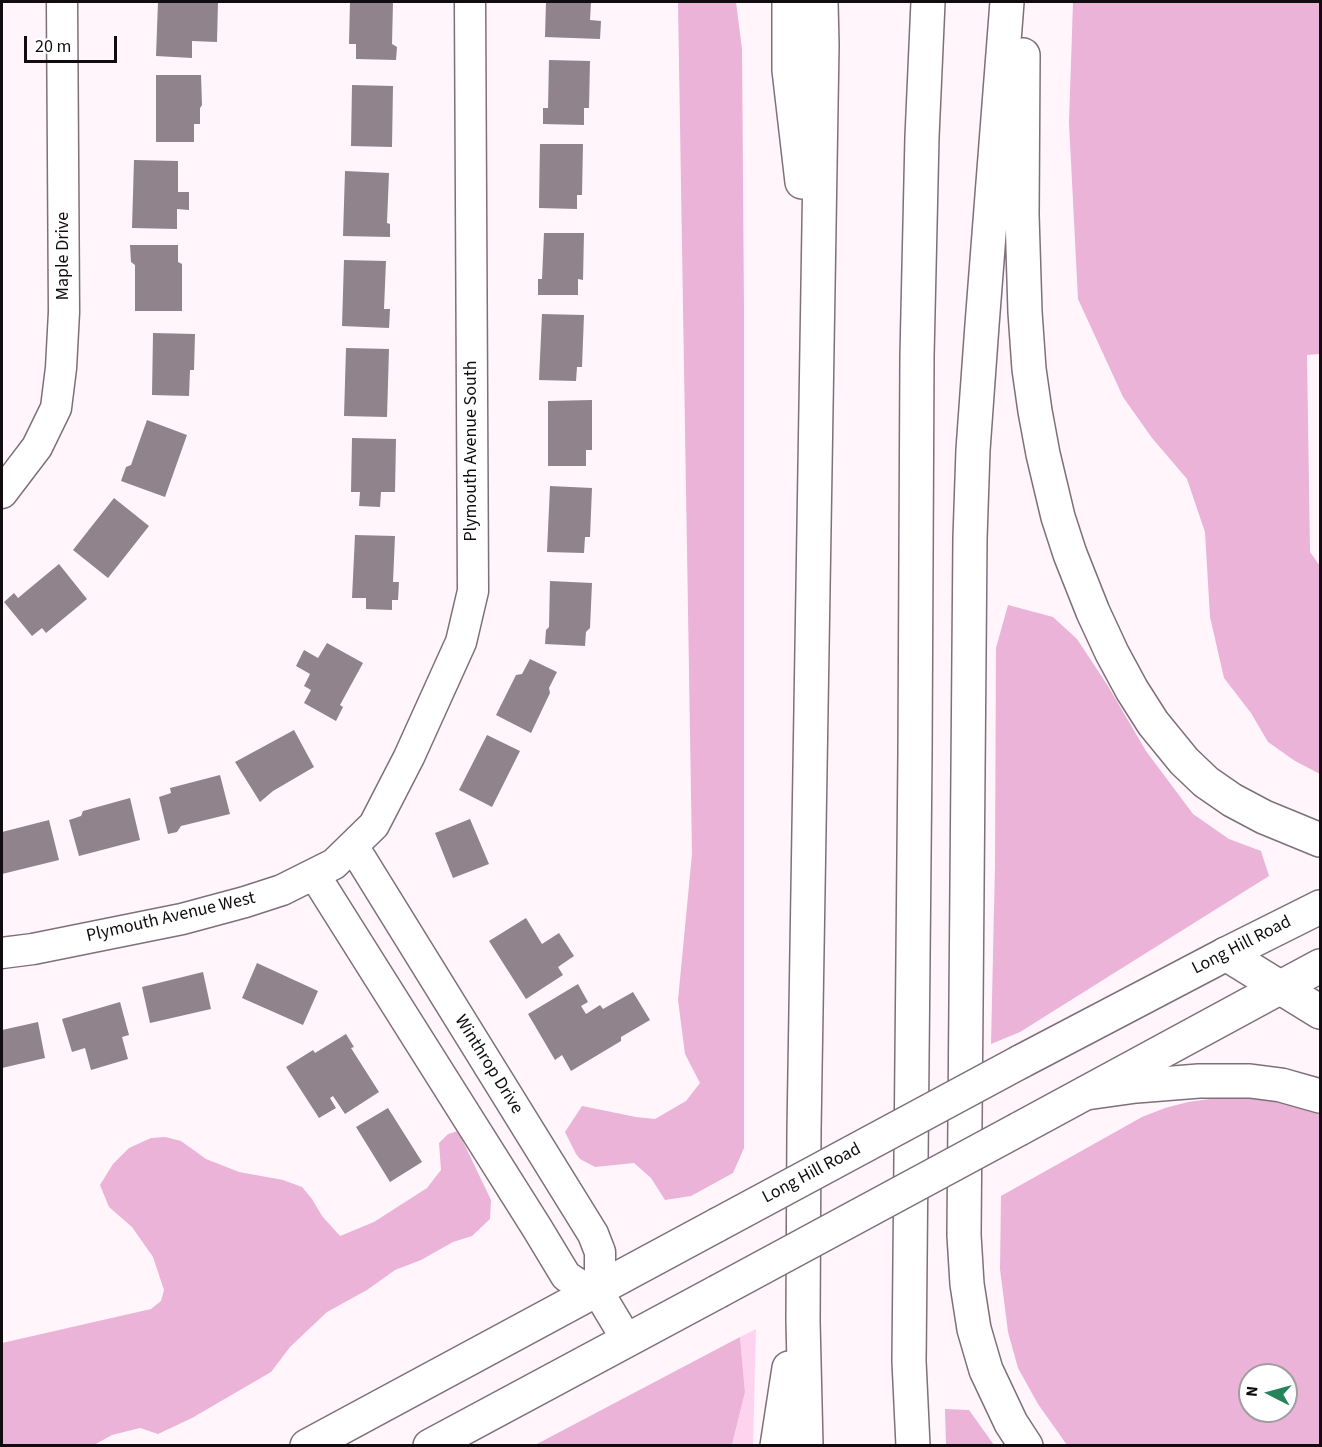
<!DOCTYPE html>
<style>
body{margin:0}
#map{position:relative;width:1322px;height:1447px;overflow:hidden;background:#fff5fb;font-family:"Source Sans 3",sans-serif}
canvas{display:block}
.frame{position:absolute;inset:0;border:3px solid #110c0f;pointer-events:none}
.north{position:absolute;left:1238px;top:1363px;width:60px;height:60px;box-sizing:border-box;background:#fff;border:2px solid #a09e9f;border-radius:50%;rotate:276deg;font-size:16px;font-weight:700;line-height:24px;text-align:center;color:#110c0f}
.north::after{content:'';display:block;margin:auto;width:21px;height:27px;background:#26845b;clip-path:polygon(50% 0,100% 100%,50% 72%,0 100%)}
.scale{position:absolute;left:24px;top:36px;width:93px;height:27px;box-sizing:border-box;border:3px solid #110c0f;border-top:0;padding-left:8px;font-size:18px;line-height:21px;white-space:nowrap;color:#110c0f;-webkit-text-stroke:4px #fff;paint-order:stroke}
</style>
<div id="map">
<canvas width="1322" height="1447"></canvas>
<div class="frame"></div>
<div class="north">N</div>
<div class="scale">20 m</div>
</div>
<script>
const ctx = document.querySelector('canvas').getContext('2d');
ctx.lineJoin = 'round';
function fill(path, color) { ctx.fillStyle = color; ctx.fill(path, 'evenodd'); }
const poly = rows => new Path2D(rows.map(r => 'M' + r).join(''));
function trace(path, color, width, dash) { ctx.strokeStyle = color; ctx.lineWidth = width; ctx.lineCap = dash ? 'butt' : 'round'; ctx.setLineDash(dash || []); ctx.stroke(path); }
function label(font, color, halo, rows, align = 'center') {
  ctx.font = font + ' "Source Sans 3",sans-serif'; ctx.lineWidth = 4.5; ctx.setLineDash([]); ctx.textBaseline = 'middle'; ctx.strokeStyle = halo; ctx.fillStyle = color; for (const [text, x, y, turn = 0] of rows) {
    ctx.save(); ctx.translate(x, y); ctx.rotate((+turn || 0) * Math.PI / 180); ctx.textAlign = isNaN(turn) ? turn : align; if (halo) ctx.strokeText(text, 0, 0); ctx.fillText(text, 0, 0); ctx.restore();
  }
}
const green = poly([
 [756,1329,753,1445,732,1446,745,1392,740,1337]
]);
const forest = poly([
 [678,2,736,2,742,49,744,311,744,1148,733,1173,691,1196,665,1200,651,1178,634,1163,595,1167,580,1159,576,1154,565,1132,582,1106,636,1117,655,1119,686,1101,700,1083,685,1054,678,1000,692,854],
 [1073,2,1320,2,1320,354,1307,355,1310,552,1320,566,1320,774,1295,761,1268,742,1251,713,1224,678,1210,617,1205,532,1187,479,1152,438,1123,397,1078,299,1069,123],
 [1008,605,1053,617,1077,639,1108,686,1146,751,1193,814,1229,839,1261,851,1269,876,1020,1032,991,1044,995,865,996,648],
 [1232,1096,1253,1096,1295,1103,1320,1112,1320,1445,1067,1445,1038,1404,1018,1368,1008,1332,1000,1269,1001,1196,1142,1117,1165,1108,1188,1102],
 [1250,1375,1286,1375,1286,1411,1250,1411],
 [458,1131,491,1200,490,1219,472,1236,453,1242,421,1260,395,1270,367,1290,327,1312,290,1347,271,1372,192,1418,158,1434,140,1428,112,1435,94,1445,2,1445,2,1343,151,1309,161,1301,164,1290,153,1257,132,1227,109,1207,100,1185,113,1164,129,1148,151,1138,165,1137,181,1141,206,1159,239,1172,283,1180,302,1187,312,1199,322,1216,340,1236,374,1222,427,1188,441,1170,439,1143,448,1134],
 [740,1337,745,1392,732,1445,535,1445],
 [945,1409,969,1410,994,1445,946,1445]
]);
const building = poly([
 [158,2,218,2,217,42,192,41,192,58,156,56],
 [350,2,393,2,392,44,397,47,396,60,356,59,356,44,349,44],
 [546,2,591,2,590,20,601,21,600,39,545,37],
 [549,60,590,61,589,108,584,108,584,125,543,124,543,108,548,108],
 [156,75,201,75,202,105,200,108,200,124,194,124,194,142,156,142],
 [352,85,393,86,392,147,351,146],
 [540,144,583,144,582,195,577,195,577,209,539,208],
 [134,160,178,161,178,192,189,192,189,210,177,209,177,229,132,228],
 [345,171,389,173,387,223,390,224,390,237,343,236],
 [544,233,584,233,583,280,578,279,578,295,538,295,538,279,542,279],
 [130,245,178,245,178,262,182,264,182,311,135,311,135,265,131,262],
 [344,260,386,261,384,309,390,309,389,328,342,326],
 [542,314,584,315,582,367,577,367,576,381,539,380],
 [153,333,195,334,194,370,190,370,189,396,152,395],
 [346,348,389,349,387,417,344,416],
 [592,400,592,450,586,450,586,466,548,466,548,401],
 [147,420,187,435,165,497,121,481,126,467,131,465],
 [352,438,396,439,395,492,381,492,380,507,359,506,360,492,351,492],
 [550,486,592,488,590,537,585,537,584,553,547,552],
 [114,498,149,526,108,578,73,550],
 [355,535,395,536,393,582,399,582,398,600,392,600,392,610,366,609,366,598,352,598],
 [59,564,87,599,46,633,42,628,32,636,4,602,14,593,18,598],
 [550,581,592,583,590,628,586,632,585,646,545,644,546,630,549,627],
 [327,643,363,663,340,705,343,707,336,721,304,703,311,690,304,686,310,674,296,666,304,650,318,658],
 [530,659,557,672,549,688,550,693,531,733,496,715,516,675,522,674],
 [294,730,314,767,273,791,260,802,235,762],
 [487,735,520,751,492,807,459,790],
 [220,775,230,814,181,826,177,832,168,834,159,797,171,793,170,788],
 [130,798,140,840,79,856,69,820,81,816,83,811],
 [470,819,489,864,453,878,435,833],
 [49,820,59,860,2,874,2,832],
 [526,918,542,944,559,933,574,956,558,967,563,975,526,999,489,941],
 [257,963,318,991,303,1025,242,998],
 [203,972,211,1009,150,1023,142,987],
 [578,984,588,1002,581,1006,586,1014,600,1005,603,1009,633,992,650,1020,621,1037,621,1041,571,1071,562,1055,555,1060,528,1014],
 [120,1002,129,1035,122,1037,128,1059,91,1070,85,1048,72,1052,62,1019],
 [38,1022,45,1058,2,1068,2,1030],
 [346,1034,354,1047,351,1048,379,1092,345,1114,333,1096,330,1098,336,1108,319,1118,286,1067,313,1050,315,1053],
 [388,1108,422,1162,390,1182,356,1127]
]);
const minor = poly([
 [2,493,37,447,56,408,61,368,64,312,62,2],
 [353,846,593,1234,600,1252,600,1272,597,1290],
 [314,874,537,1228,566,1276,578,1284,597,1290,627,1340],
 [2,953,33,949,182,919,245,902,282,890,334,864,374,825,409,757,461,642,473,591,470,2]
]);
const primary = poly([
 [1226,954,1320,907],
 [1281,987,1320,966]
]);
const trunk = poly([
 [1020,1062,1226,954],
 [1019,1129,1281,987],
 [307,1446,717,1225],
 [430,1446,717,1292]
]);
const motorway = poly([
 [789,2,789,70,802,182],
 [1007,2,982,325,973,450,970,538,964,1235,967,1284,974,1329,986,1370,1011,1423,1026,1446],
 [1023,55,1022,215,1025,312,1029,369,1035,411,1043,454,1058,517,1070,554,1093,612,1112,653,1132,690,1153,723,1184,761,1206,782,1232,800,1264,817,1320,840],
 [1226,954,1320,1012],
 [1086,1093,1136,1086,1199,1081,1250,1081,1281,1085,1320,1096],
 [777,1446,789,1368],
 [806,1446,803,1321,804,1130,822,45,821,2],
 [913,1446,909,1361,915,754,917,356,922,137,928,2]
]);
const trunkBridge = poly([
 [717,1225,1020,1062],
 [717,1292,1019,1129]
]);
const streetNames = [
 ["Maple Drive",64,256,-90],
 ["Plymouth Avenue South",472,451,-90],
 ["Plymouth Avenue West",171,918,-13],
 ["Long Hill Road",1242,946,-27],
 ["Winthrop Drive",488,1065,58],
 ["Long Hill Road",812,1174,-28]
];
fill(green, '#fed3ee');
fill(forest, '#ebb3d7');
fill(building, '#91838c');
trace(minor, '#7e7079', 33);
trace(primary, '#7e7079', 36);
trace(trunk, '#7e7079', 36);
trace(motorway, '#7e7079', 36);
trace(minor, '#fff', 30);
trace(primary, '#fff', 33);
trace(trunk, '#fff', 33);
trace(motorway, '#fff', 33);
trace(trunkBridge, '#7e7079', 36, []);
trace(trunkBridge, '#fff', 33);
label('18px', '#110c0f', '#fff', streetNames);
</script>
